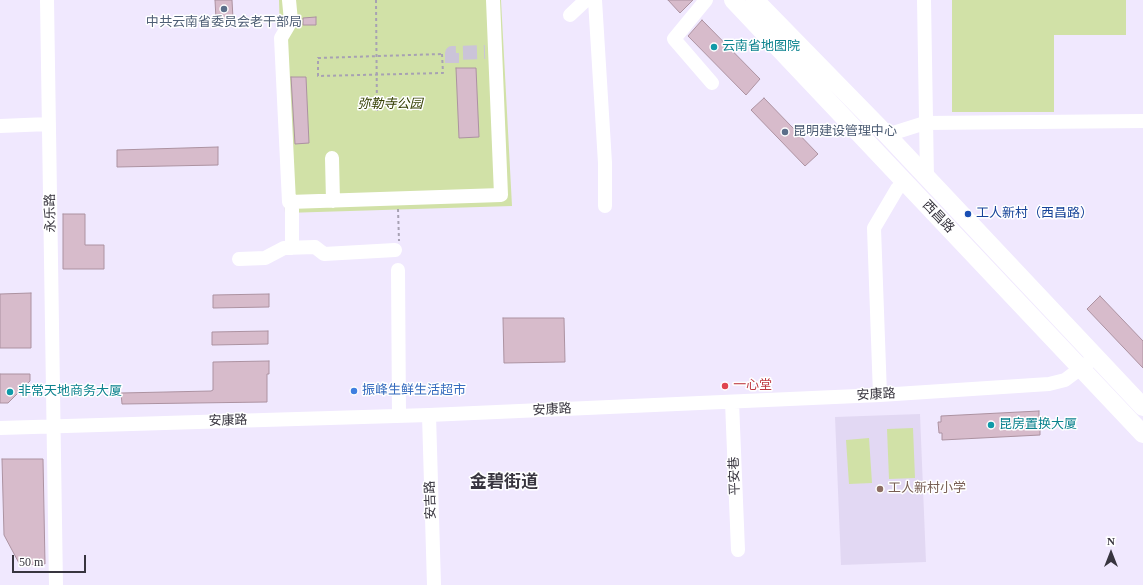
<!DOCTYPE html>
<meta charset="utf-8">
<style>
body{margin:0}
#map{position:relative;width:1143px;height:585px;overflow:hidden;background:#f0e8fe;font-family:"Times New Roman",serif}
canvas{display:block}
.north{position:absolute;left:1091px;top:533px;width:40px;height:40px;-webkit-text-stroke:3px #fff;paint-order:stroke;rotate:0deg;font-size:11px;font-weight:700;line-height:16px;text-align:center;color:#38353f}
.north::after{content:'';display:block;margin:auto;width:14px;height:18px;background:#38353f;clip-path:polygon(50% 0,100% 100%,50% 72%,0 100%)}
.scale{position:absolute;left:12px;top:555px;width:74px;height:18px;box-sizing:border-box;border:2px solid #38353f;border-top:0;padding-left:5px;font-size:12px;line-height:14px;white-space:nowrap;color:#38353f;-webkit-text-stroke:3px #fff;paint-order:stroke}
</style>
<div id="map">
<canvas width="1143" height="585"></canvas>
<div class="north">N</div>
<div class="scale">50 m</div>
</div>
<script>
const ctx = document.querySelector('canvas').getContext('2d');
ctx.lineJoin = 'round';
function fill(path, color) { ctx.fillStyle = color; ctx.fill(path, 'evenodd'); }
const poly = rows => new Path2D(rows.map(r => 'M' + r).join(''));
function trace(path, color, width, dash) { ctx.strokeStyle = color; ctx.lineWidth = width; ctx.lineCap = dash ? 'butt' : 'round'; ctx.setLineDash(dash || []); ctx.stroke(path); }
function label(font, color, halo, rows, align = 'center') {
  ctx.font = font + ' "Times New Roman","Noto Sans SC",serif'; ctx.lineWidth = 3; ctx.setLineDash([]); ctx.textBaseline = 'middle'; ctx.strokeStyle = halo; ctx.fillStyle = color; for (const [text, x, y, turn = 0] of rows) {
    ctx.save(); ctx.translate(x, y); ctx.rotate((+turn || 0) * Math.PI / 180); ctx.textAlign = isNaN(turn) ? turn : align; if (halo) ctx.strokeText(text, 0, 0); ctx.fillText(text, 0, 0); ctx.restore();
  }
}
const built = poly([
 [920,414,926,562,841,565,835,417]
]);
const green = poly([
 [279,0,501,0,512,206,285,213],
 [952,0,1126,0,1126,35,1054,35,1054,112,952,112],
 [913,428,915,478,889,479,887,429],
 [869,438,872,483,849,484,846,440]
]);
const building = poly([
 [215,0,232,0,233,19,216,19,215,0],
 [668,0,693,0,680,13,668,0],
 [316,17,316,25,303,25,303,18,316,17],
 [702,20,760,79,746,95,688,36,702,20],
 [456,68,476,68,479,137,459,138,456,68],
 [291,77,306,77,309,143,295,144,291,77],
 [764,98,818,154,805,166,751,110,764,98],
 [218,147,218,165,117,167,117,150,218,147],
 [63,214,85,214,85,245,104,245,104,269,63,269,63,214],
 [31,293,31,348,0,348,0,294,31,293],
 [269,294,269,307,213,308,213,295,269,294],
 [1100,296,1143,341,1143,368,1087,309,1100,296],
 [503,318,564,318,565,362,504,363,503,318],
 [268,331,268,344,212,345,212,332,268,331],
 [269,361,269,374,267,374,267,402,122,404,121,393,211,391,213,390,213,362,269,361],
 [0,374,30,374,30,381,8,403,0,403,0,374],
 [1039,411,1039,417,1043,417,1044,428,1040,428,1040,435,942,440,942,433,939,433,938,422,941,422,941,416,1039,411],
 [2,459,43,459,45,564,20,565,4,535,2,459]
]);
const minorTunnel = poly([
 [452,63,452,53,485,52]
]);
const path = poly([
 [376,0,377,112],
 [442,54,443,73,318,76,318,58,442,54],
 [398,209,399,241]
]);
const minor = poly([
 [47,0,56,585],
 [289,0,291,21,281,38,289,202,501,195,493,0],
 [595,0,605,163,605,206],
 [706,0,674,39,712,83],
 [924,0,927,178],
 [570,15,586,0],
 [0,126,49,124],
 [887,135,925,123,1143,121],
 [332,158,333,201],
 [292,202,292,248],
 [239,259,265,258,284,248,315,247,324,254,395,250],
 [398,270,399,416],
 [880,395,874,228,897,189,905,182],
 [732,402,738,550],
 [429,415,434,585],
 [0,428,429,415,880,395,1049,384,1065,380,1089,362]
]);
const major = poly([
 [733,0,1143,434],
 [755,0,887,135,1143,407]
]);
const markers = [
 [224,9,4,"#5c6f8a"],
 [714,47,4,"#0f9aa8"],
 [785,132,4,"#5c6f8a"],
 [968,214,4,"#1a4fb4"],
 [725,386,4,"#e0444e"],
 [354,391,4,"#3f7fe0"],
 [10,392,4,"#0f9aa8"],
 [991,425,4,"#0f9aa8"],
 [880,489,4,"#8d6e63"]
];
const serviceNames = [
 ["中共云南省委员会老干部局",224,23],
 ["昆明建设管理中心",793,132,"left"]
];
const cultureNames = [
 ["云南省地图院",722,47],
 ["非常天地商务大厦",18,392],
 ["昆房置换大厦",999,425]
];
const parkNames = [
 ["弥勒寺公园",390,105]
];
const streetNames = [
 ["永乐路",51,213,-91],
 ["西昌路",938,217,46],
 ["安康路",876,395,-3],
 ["安康路",552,410,-3],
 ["安康路",228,421,-2],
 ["平安巷",735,476,-92],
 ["安吉路",431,500,-92]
];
const transitNames = [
 ["工人新村（西昌路）",976,214]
];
const healthNames = [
 ["一心堂",733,386]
];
const shopNames = [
 ["振峰生鲜生活超市",362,391]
];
const educationNames = [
 ["工人新村小学",888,489]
];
const districtNames = [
 ["金碧街道",504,483]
];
fill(built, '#e2d8f3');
fill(green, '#d1e1a7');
fill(building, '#d7bbcb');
trace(building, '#ac92a1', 1);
trace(minorTunnel, '#cbc4d8', 14, [14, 7]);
trace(path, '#a7a1b3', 2, [3, 3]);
trace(minor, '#fff', 14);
trace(major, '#fff', 18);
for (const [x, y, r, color] of markers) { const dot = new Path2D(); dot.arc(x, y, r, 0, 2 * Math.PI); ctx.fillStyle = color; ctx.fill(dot); trace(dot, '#fff', 1.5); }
label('13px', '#4e5e75', '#fff', serviceNames);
label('13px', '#0d838f', '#fff', cultureNames, 'left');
label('italic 13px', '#354003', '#fff', parkNames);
label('13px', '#38353f', '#fff', streetNames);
label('13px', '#164399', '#fff', transitNames, 'left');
label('13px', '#be3a42', '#fff', healthNames, 'left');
label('13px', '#366cbe', '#fff', shopNames, 'left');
label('13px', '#785e54', '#fff', educationNames, 'left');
label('bold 17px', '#38353f', '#fff', districtNames);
</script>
